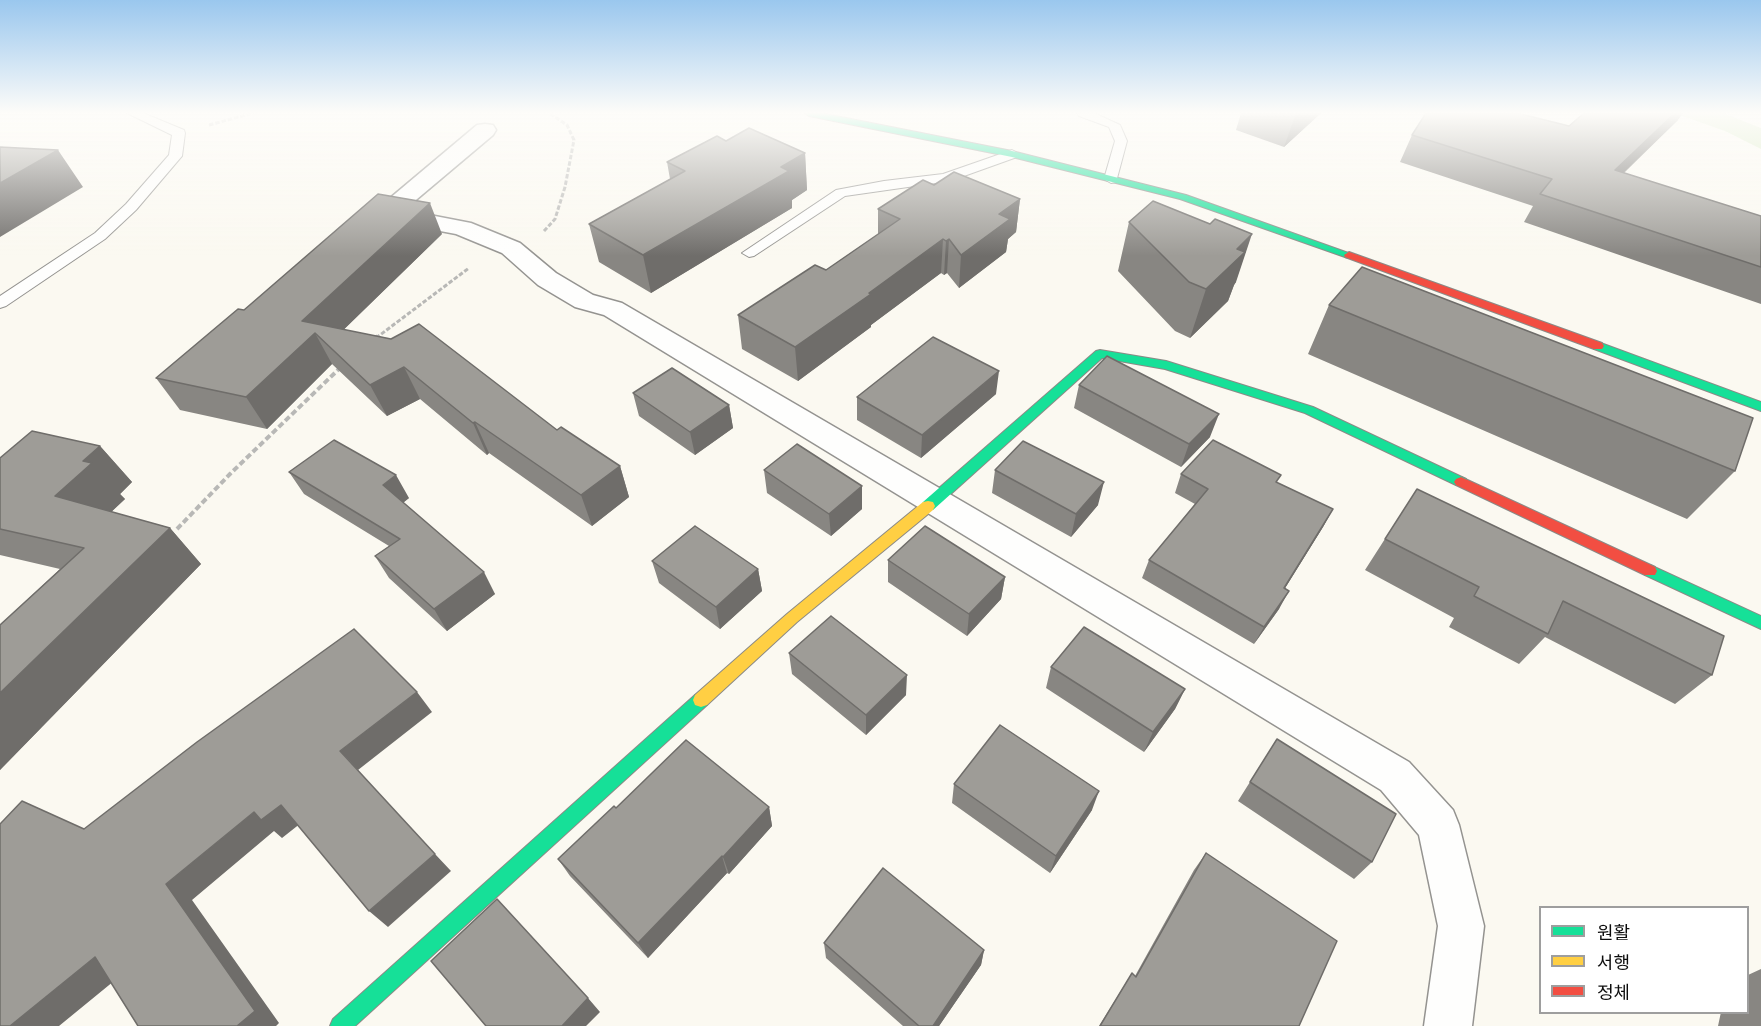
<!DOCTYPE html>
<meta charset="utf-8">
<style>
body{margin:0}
#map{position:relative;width:1761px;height:1026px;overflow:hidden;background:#fbf9f1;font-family:Georgia,"Noto Sans KR",serif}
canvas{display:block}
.legend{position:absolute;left:1539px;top:906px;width:210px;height:108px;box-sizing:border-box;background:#fff;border:2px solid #9e9e9e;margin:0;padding:8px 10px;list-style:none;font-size:18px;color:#0d0d0d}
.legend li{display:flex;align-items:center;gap:12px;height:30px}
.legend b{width:30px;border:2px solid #9e9e9e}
</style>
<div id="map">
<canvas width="1761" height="1026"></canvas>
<ul class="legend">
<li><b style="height:8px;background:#16e098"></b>원활</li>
<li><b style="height:8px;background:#ffcf43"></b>서행</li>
<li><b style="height:8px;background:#f24e42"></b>정체</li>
</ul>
</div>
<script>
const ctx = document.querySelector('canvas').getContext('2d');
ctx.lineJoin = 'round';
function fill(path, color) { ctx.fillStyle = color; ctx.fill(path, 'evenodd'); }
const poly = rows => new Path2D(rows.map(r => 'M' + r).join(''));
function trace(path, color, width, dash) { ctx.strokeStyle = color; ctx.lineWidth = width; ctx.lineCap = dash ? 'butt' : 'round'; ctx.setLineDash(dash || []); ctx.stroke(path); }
const forest = poly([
 [1674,113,1723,113,1761,128,1761,149,1725,131]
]);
const pathFar1 = poly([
 [209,125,253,113],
 [544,231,555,219,565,187,574,140,567,125,549,113],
 [376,338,469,268]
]);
const path = poly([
 [374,339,378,336],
 [177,529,230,474,341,367]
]);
const lane = poly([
 [127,113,143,113,184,130,185,133,182,156,136,210,105,239,6,306,0,308,0,296,95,233,126,204,169,155,172,135,127,113],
 [1077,113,1094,113,1120,125,1127,141,1116,182,1111,183,1104,179,1115,141,1109,127,1079,116,1077,113],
 [1012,150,1019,154,1017,157,950,181,845,196,754,256,749,257,742,253,836,190,884,181,943,174,1012,150]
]);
const street = poly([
 [485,124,493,125,496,130,493,135,404,210,471,223,520,243,556,273,593,295,622,303,1409,762,1453,810,1459,825,1484,926,1472,1026,1424,1026,1438,926,1419,835,1381,790,604,315,575,307,538,285,502,253,456,234,377,219,373,214,377,209,477,125,485,124]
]);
const fast = poly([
 [805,113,821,113,1012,151,1186,195,1354,255,1349,258,1345,257,1180,199,1012,157,809,116,805,113],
 [1598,342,1761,402,1761,411,1594,349,1592,346,1598,342],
 [1100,350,1166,361,1313,407,1466,479,1468,482,1466,485,1456,485,1305,413,1165,369,1102,358,933,510,923,510,921,506,923,502,1096,351,1100,350],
 [1650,565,1761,616,1761,629,1645,575,1643,571,1645,567,1650,565],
 [701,693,707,695,709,700,707,705,355,1026,330,1026,333,1019,695,695,701,693]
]);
const slow = poly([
 [928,501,933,502,935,506,933,510,797,622,707,705,701,707,695,705,693,700,695,695,787,614,923,502,928,501]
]);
const jam = poly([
 [1349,252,1602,343,1604,346,1602,349,1594,349,1345,257,1344,255,1349,252],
 [1461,477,1655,567,1657,571,1655,575,1645,575,1456,485,1454,482,1456,479,1461,477]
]);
const wall = poly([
 [1241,113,1321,113,1284,147,1236,130],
 [1584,113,1683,113,1677,121,1624,173,1761,216,1761,304,1524,222,1533,206,1400,162,1412,135,1569,126],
 [726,141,805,153,807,190,792,200,792,208,651,293,599,262,589,224,670,179,667,162],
 [934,185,1020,199,1016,232,1008,239,1006,252,959,288,947,273,944,275,941,273,871,325,871,327,798,381,742,349,738,315,826,270,878,234,878,209],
 [1129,222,1236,282,1234,285,1228,301,1190,338,1175,331,1118,271],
 [442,234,344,329,557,430,620,466,629,497,592,526,489,453,487,455,420,399,387,416,332,364,267,429,180,410,156,378,244,310],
 [1329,305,1735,471,1687,519,1308,354],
 [1079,385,1210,437,1181,467,1074,408],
 [633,393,729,405,733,428,695,455,639,416],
 [996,394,921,458,857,420,857,397],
 [100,446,132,482,120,494,125,499,111,512,170,528,201,564,0,770,0,625,60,569,0,555,0,458],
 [764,470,862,509,831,536,767,493],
 [995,470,1098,505,1071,537,992,493],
 [289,472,409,498,403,503,495,594,447,631,389,578,375,556,389,546,304,494],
 [1181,474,1278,483,1333,509,1323,527,1285,588,1279,609,1254,644,1142,578,1149,560,1195,504,1175,493],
 [1417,489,1712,675,1675,704,1545,637,1519,664,1449,627,1454,618,1365,570],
 [888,560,1005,577,1001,599,967,636,888,582],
 [652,561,758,569,762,591,720,629,659,583],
 [789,653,906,695,866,735,792,674],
 [1051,667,1185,689,1175,709,1144,752,1046,688],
 [1277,739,1372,862,1354,879,1238,801],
 [954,784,1092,810,1050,873,952,803],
 [769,807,772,826,729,874,727,873,648,958,570,876,558,859,616,808],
 [1206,853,1299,1026,1099,1026,1132,973,1135,976,1194,870],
 [824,943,984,950,981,965,939,1026,903,1026,826,958],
 [1761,969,1761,1026,1718,1026,1721,1012,1748,1012,1748,975]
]);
const shadedWall = poly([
 [1296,113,1321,113,1284,147],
 [1675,113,1683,113,1677,121,1597,198,1615,170],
 [58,150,83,187,0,237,0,183],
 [805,153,807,190,792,200,792,208,651,293,643,255,781,167],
 [1020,199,1016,232,1008,239,1006,252,959,288,961,255,999,214],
 [430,203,442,234,328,345,315,333,332,364,267,429,246,397,302,321],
 [1252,234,1236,282,1234,285,1228,301,1190,338,1206,289,1237,249],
 [943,239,941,273,871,325,871,327,798,381,795,347],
 [949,239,947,273,944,275,946,241],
 [404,367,420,399,387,416,370,385],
 [999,371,996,394,921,458,922,435],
 [729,405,733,428,695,455,690,432],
 [1219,414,1210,437,1181,467,1189,444],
 [475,422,489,453,487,455,473,423],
 [100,446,132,482,120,494,125,499,90,532,55,496,83,461],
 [620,466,629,497,592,526,581,495],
 [396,475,409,498,396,508,383,485],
 [1104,482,1098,505,1071,537,1076,514],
 [862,486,862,509,831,536,829,514],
 [1333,509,1323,527,1274,606,1284,588],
 [170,528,201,564,0,770,0,693],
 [758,569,762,591,720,629,716,607],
 [484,572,495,594,447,631,434,609],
 [1005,577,1001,599,967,636,969,614],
 [1289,591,1279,609,1254,644,1264,627],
 [907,675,906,695,866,735,866,715],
 [1185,689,1175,709,1144,752,1153,732],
 [417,692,432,712,358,770,340,751],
 [1099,791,1092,810,1050,873,1056,856],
 [281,805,301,823,282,838,274,831,192,900,279,1023,276,1026,237,1026,166,884,254,812],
 [769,807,772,826,729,874,723,857],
 [435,854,451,871,388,927,369,911],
 [722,856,727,873,648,958,638,943],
 [984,950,981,965,939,1026,933,1026],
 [95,957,125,972,59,1026,10,1026],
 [588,998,600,1012,586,1026,562,1026]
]);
const building = poly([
 [1426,113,1517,113,1569,126,1584,113,1675,113,1615,170,1761,216,1761,267,1540,194,1552,179,1412,135,1426,113],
 [749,128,805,153,781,167,789,171,643,255,589,224,685,171,667,162,717,136,726,141,749,128],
 [0,147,58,150,0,183,0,147],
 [954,172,1020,199,999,214,1010,219,961,255,949,239,946,241,943,239,869,293,871,294,795,347,738,315,815,265,826,270,900,219,878,209,923,180,934,185,954,172],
 [378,194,430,203,302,321,391,339,419,324,557,430,561,427,620,466,581,495,475,422,473,423,404,367,370,385,315,333,246,397,156,378,238,309,244,310,378,194],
 [1153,201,1210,224,1215,219,1252,234,1237,249,1245,252,1206,289,1189,282,1129,222,1153,201],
 [1362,267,1753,418,1735,471,1329,305,1362,267],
 [933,337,999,371,922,435,857,397,933,337],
 [1107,356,1219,414,1189,444,1079,385,1107,356],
 [672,368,729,405,690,432,633,393,672,368],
 [32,431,100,446,83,461,92,463,55,496,170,528,0,693,0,625,84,548,0,529,0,458,32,431],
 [334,440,396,475,383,485,484,572,434,609,375,556,400,539,289,472,334,440],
 [1213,440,1281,475,1276,482,1333,509,1284,588,1289,591,1264,627,1149,560,1208,489,1181,474,1213,440],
 [1023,441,1104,482,1076,514,995,470,1023,441],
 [797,444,862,486,829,514,764,470,797,444],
 [1417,489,1724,636,1712,675,1563,601,1548,634,1474,596,1479,587,1385,539,1417,489],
 [695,526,758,569,716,607,652,561,695,526],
 [925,526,1005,577,969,614,888,560,925,526],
 [831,616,907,675,866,715,789,653,831,616],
 [1084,627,1185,689,1153,732,1051,667,1084,627],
 [354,629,417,692,340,751,435,854,369,911,281,805,261,820,254,812,166,884,255,1011,237,1026,138,1026,95,957,10,1026,0,1026,0,824,22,801,84,829,197,742,354,629],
 [1000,725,1099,791,1056,856,954,784,1000,725],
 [1277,739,1396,814,1372,862,1250,782,1277,739],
 [686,740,769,807,723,857,722,856,638,943,558,859,614,806,616,808,686,740],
 [1206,853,1337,941,1299,1026,1100,1026,1132,973,1136,977,1206,853],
 [883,868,984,950,933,1026,919,1026,824,943,883,868],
 [497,899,588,998,562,1026,486,1026,431,961,497,899]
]);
fill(forest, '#d3e9be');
trace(lane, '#949390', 2);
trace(street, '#949390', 3);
trace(fast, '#8b8a86', 2);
trace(slow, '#8b8a86', 2);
trace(jam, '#8b8a86', 2);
trace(pathFar1, '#b8b8b6', 3, [4.5, 2]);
trace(path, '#b8b8b6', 4, [6, 3]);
fill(lane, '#fefefd');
fill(street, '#fefefd');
fill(fast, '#16e098');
fill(slow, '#ffcf43');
fill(jam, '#f24e42');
fill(wall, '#888682');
fill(shadedWall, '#6f6d6a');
fill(building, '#9e9c97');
trace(building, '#6f6d6a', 1.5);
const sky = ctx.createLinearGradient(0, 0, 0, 256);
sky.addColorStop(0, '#9ac7ee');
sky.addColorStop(0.44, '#fdfcf9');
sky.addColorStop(1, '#fdfcf900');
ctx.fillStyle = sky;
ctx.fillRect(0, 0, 1761, 256);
</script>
